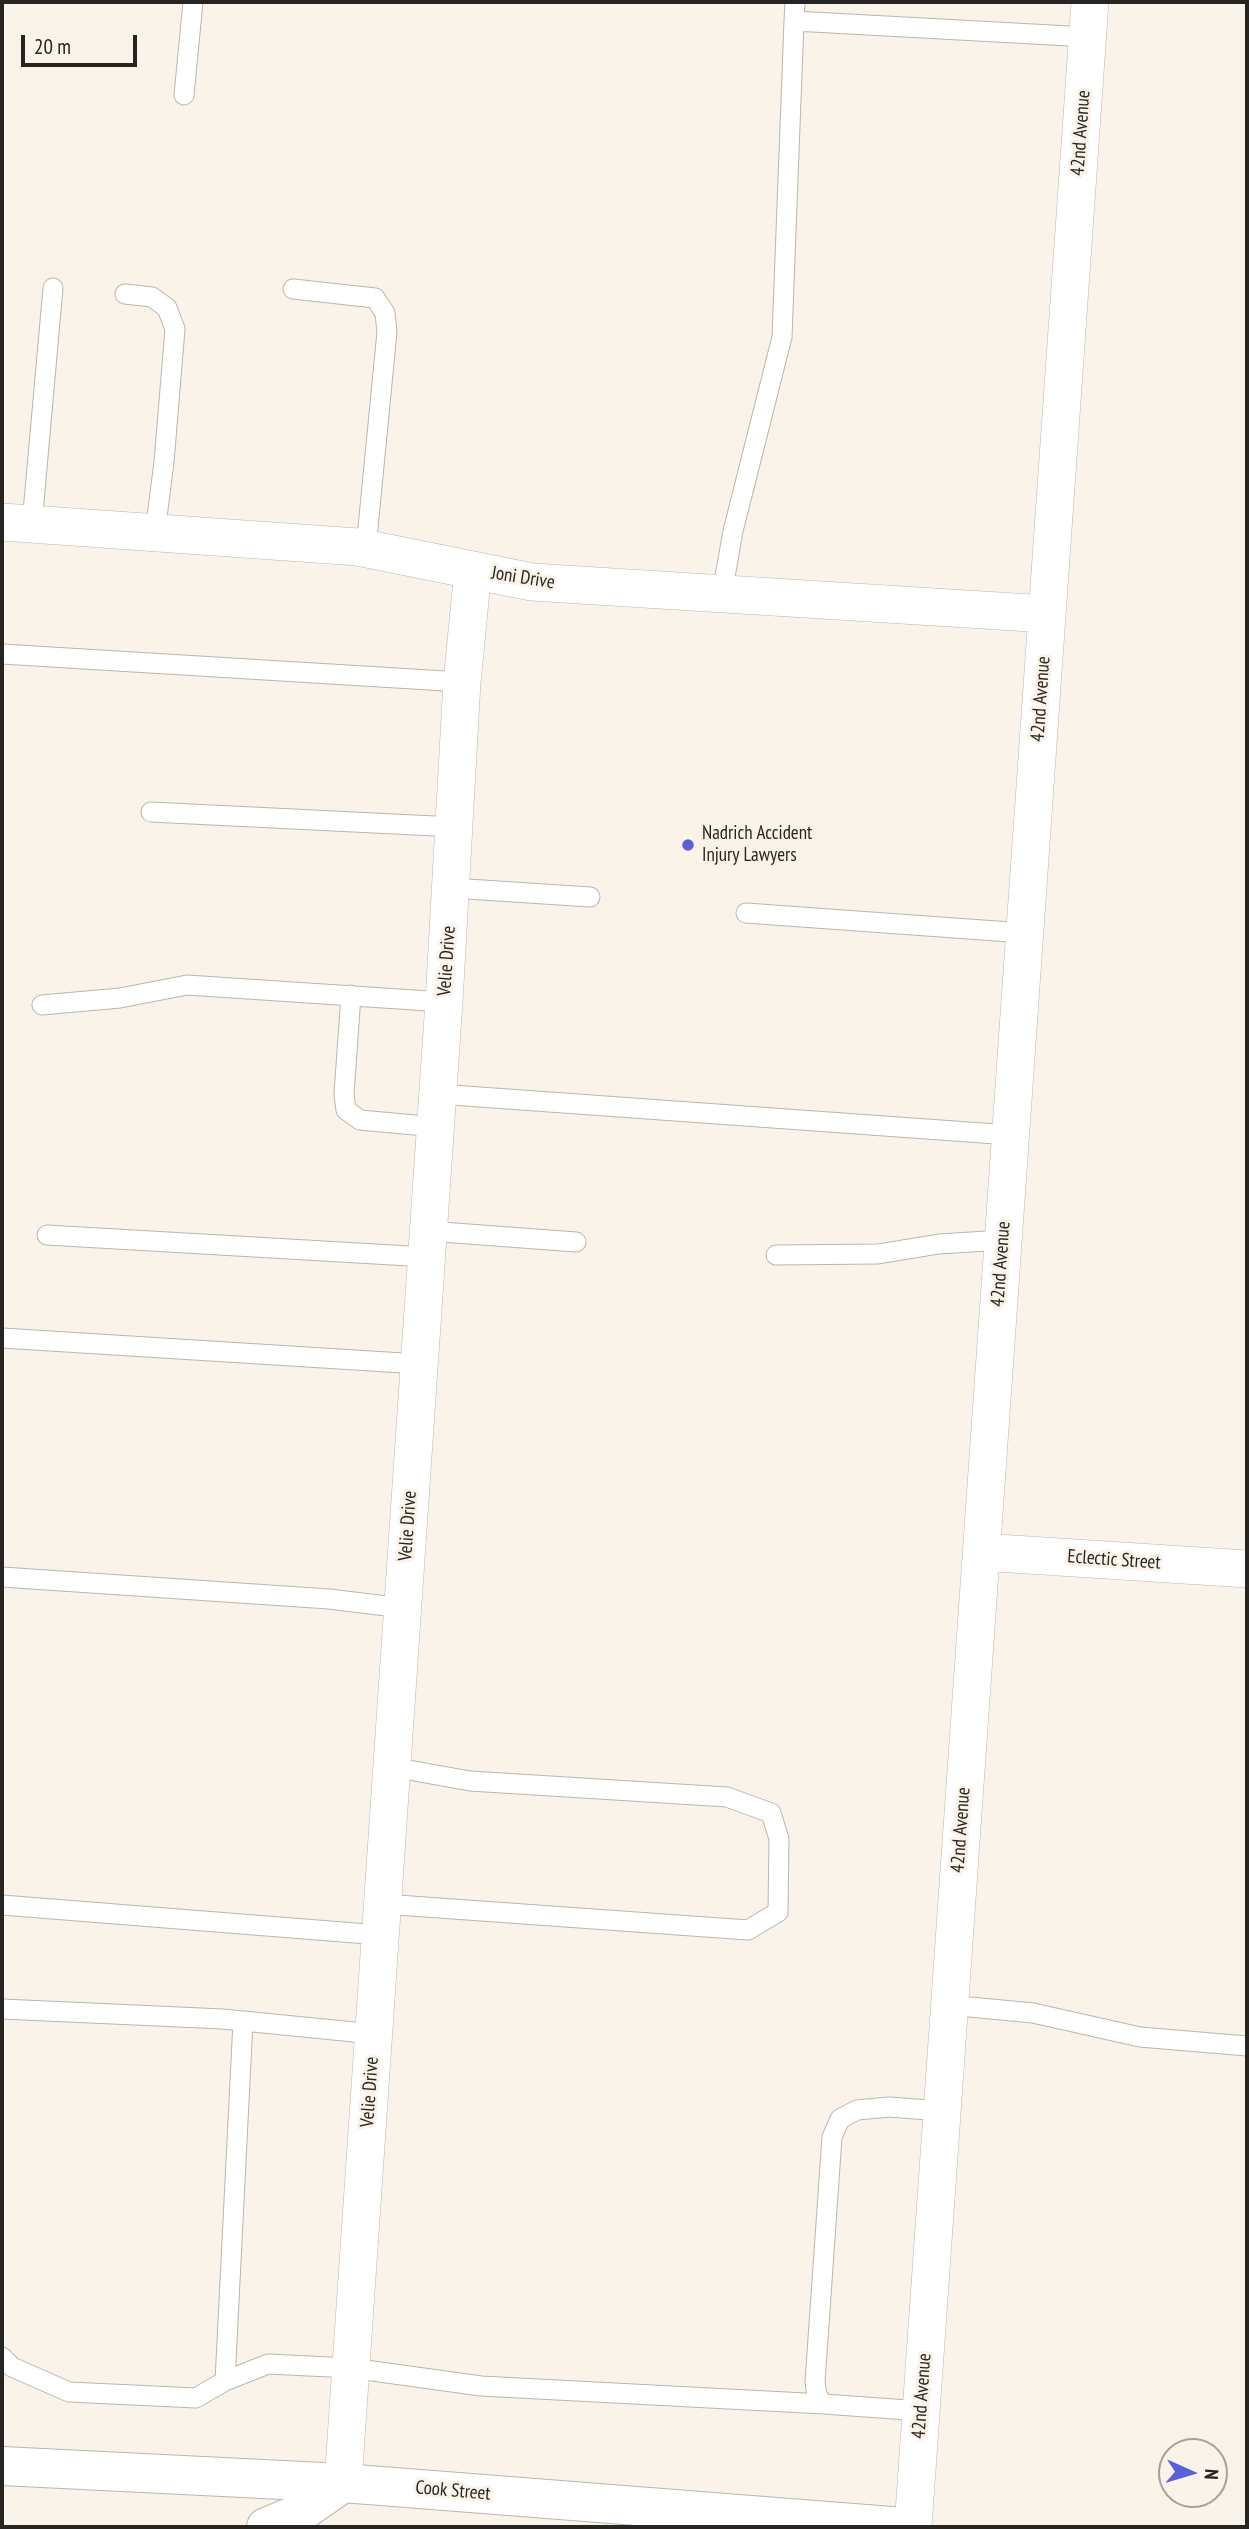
<!DOCTYPE html>
<style>
body{margin:0}
#map{position:relative;width:1249px;height:2529px;overflow:hidden;background:#f9f3e9;font-family:"PT Sans Narrow",sans-serif}
canvas{display:block}
.frame{position:absolute;inset:0;border:4px solid #272521;pointer-events:none}
.north{position:absolute;left:1158px;top:2438px;width:70px;height:70px;box-sizing:border-box;background:#f9f3e9;border:2px solid #a5a199;border-radius:50%;rotate:94deg;font-size:19px;font-weight:700;line-height:28px;text-align:center;color:#272521}
.north::after{content:'';display:block;margin:auto;width:24px;height:32px;background:#5861d8;clip-path:polygon(50% 0,100% 100%,50% 72%,0 100%)}
.scale{position:absolute;left:21px;top:35px;width:116px;height:32px;box-sizing:border-box;border:4px solid #272521;border-top:0;padding-left:9px;font-size:21px;line-height:24px;white-space:nowrap;color:#272521;-webkit-text-stroke:5px #f9f3e9;paint-order:stroke}
</style>
<div id="map">
<canvas width="1249" height="2529"></canvas>
<div class="frame"></div>
<div class="north">N</div>
<div class="scale">20 m</div>
</div>
<script>
const ctx = document.querySelector('canvas').getContext('2d');
ctx.lineJoin = 'round';
const poly = rows => new Path2D(rows.map(r => 'M' + r).join(''));
function trace(path, color, width, dash) { ctx.strokeStyle = color; ctx.lineWidth = width; ctx.lineCap = dash ? 'butt' : 'round'; ctx.setLineDash(dash || []); ctx.stroke(path); }
function label(font, color, halo, rows, align = 'center') {
  ctx.font = font + ' "PT Sans Narrow",sans-serif'; ctx.lineWidth = 6; ctx.setLineDash([]); ctx.textBaseline = 'middle'; ctx.strokeStyle = halo; ctx.fillStyle = color; for (const [text, x, y, turn = 0] of rows) {
    ctx.save(); ctx.translate(x, y); ctx.rotate((+turn || 0) * Math.PI / 180); ctx.textAlign = isNaN(turn) ? turn : align; if (halo) ctx.strokeText(text, 0, 0); ctx.fillText(text, 0, 0); ctx.restore();
  }
}
const service = poly([
 [795,2,794,21,1088,37],
 [184,95,193,2],
 [293,289,375,298,385,313,387,332,366,548],
 [125,294,152,297,167,308,175,329,164,462,155,533],
 [32,524,53,288],
 [722,594,733,531,782,337,794,21],
 [2,654,462,682],
 [151,812,455,827],
 [452,888,590,897],
 [746,913,1024,933],
 [351,995,344,1094,346,1110,360,1120,436,1127],
 [42,1005,120,998,187,985,444,1002],
 [438,1094,1010,1135],
 [428,1231,576,1242],
 [47,1235,427,1257],
 [776,1255,878,1254,939,1244,1003,1240],
 [2,1338,419,1364],
 [2,1577,329,1599,403,1608],
 [383,1904,748,1930,778,1912,779,1839,771,1813,727,1797,470,1781,392,1767],
 [2,1905,380,1935],
 [949,2005,1033,2013,1140,2037,1247,2046],
 [2,2009,223,2019,374,2034],
 [2,2357,12,2367,69,2392,196,2398,225,2381,268,2364,351,2368,481,2386,824,2404],
 [225,2381,243,2021],
 [921,2411,824,2404,817,2396,815,2382,832,2137,840,2119,857,2110,889,2107,942,2111]
]);
const minor = poly([
 [2,522,358,547,532,582,1047,614],
 [981,1552,1247,1569],
 [343,2483,444,1002,462,682,473,570],
 [913,2527,1090,2]
]);
const secondary = poly([
 [2,2466,343,2483,904,2527],
 [266,2527,300,2513,343,2483]
]);
const markers = [
 [688,845,7,"#5861d8"]
];
const streetNames = [
 ["42nd Avenue",1081,133,-86],
 ["Joni Drive",523,578,9],
 ["42nd Avenue",1041,699,-86],
 ["Velie Drive",447,961,-86],
 ["42nd Avenue",1001,1264,-86],
 ["Velie Drive",408,1526,-86],
 ["Eclectic Street",1114,1560,4],
 ["42nd Avenue",961,1830,-86],
 ["Velie Drive",370,2092,-86],
 ["42nd Avenue",922,2396,-86],
 ["Cook Street",453,2491,5]
];
const poiNames = [
 ["Nadrich Accident",702,834],
 ["Injury Lawyers",702,856]
];
trace(service, '#bbb6ac', 21);
trace(minor, '#bbb6ac', 38);
trace(secondary, '#bbb6ac', 40);
trace(service, '#fff', 19);
trace(minor, '#fff', 37);
trace(secondary, '#fff', 38);
for (const [x, y, r, color] of markers) { const dot = new Path2D(); dot.arc(x, y, r, 0, 2 * Math.PI); ctx.fillStyle = color; ctx.fill(dot); trace(dot, '#f9f3e9', 2.5); }
label('19px', '#272521', '#f9f3e9', streetNames);
label('19px', '#272521', '#f9f3e9', poiNames, 'left');
</script>
